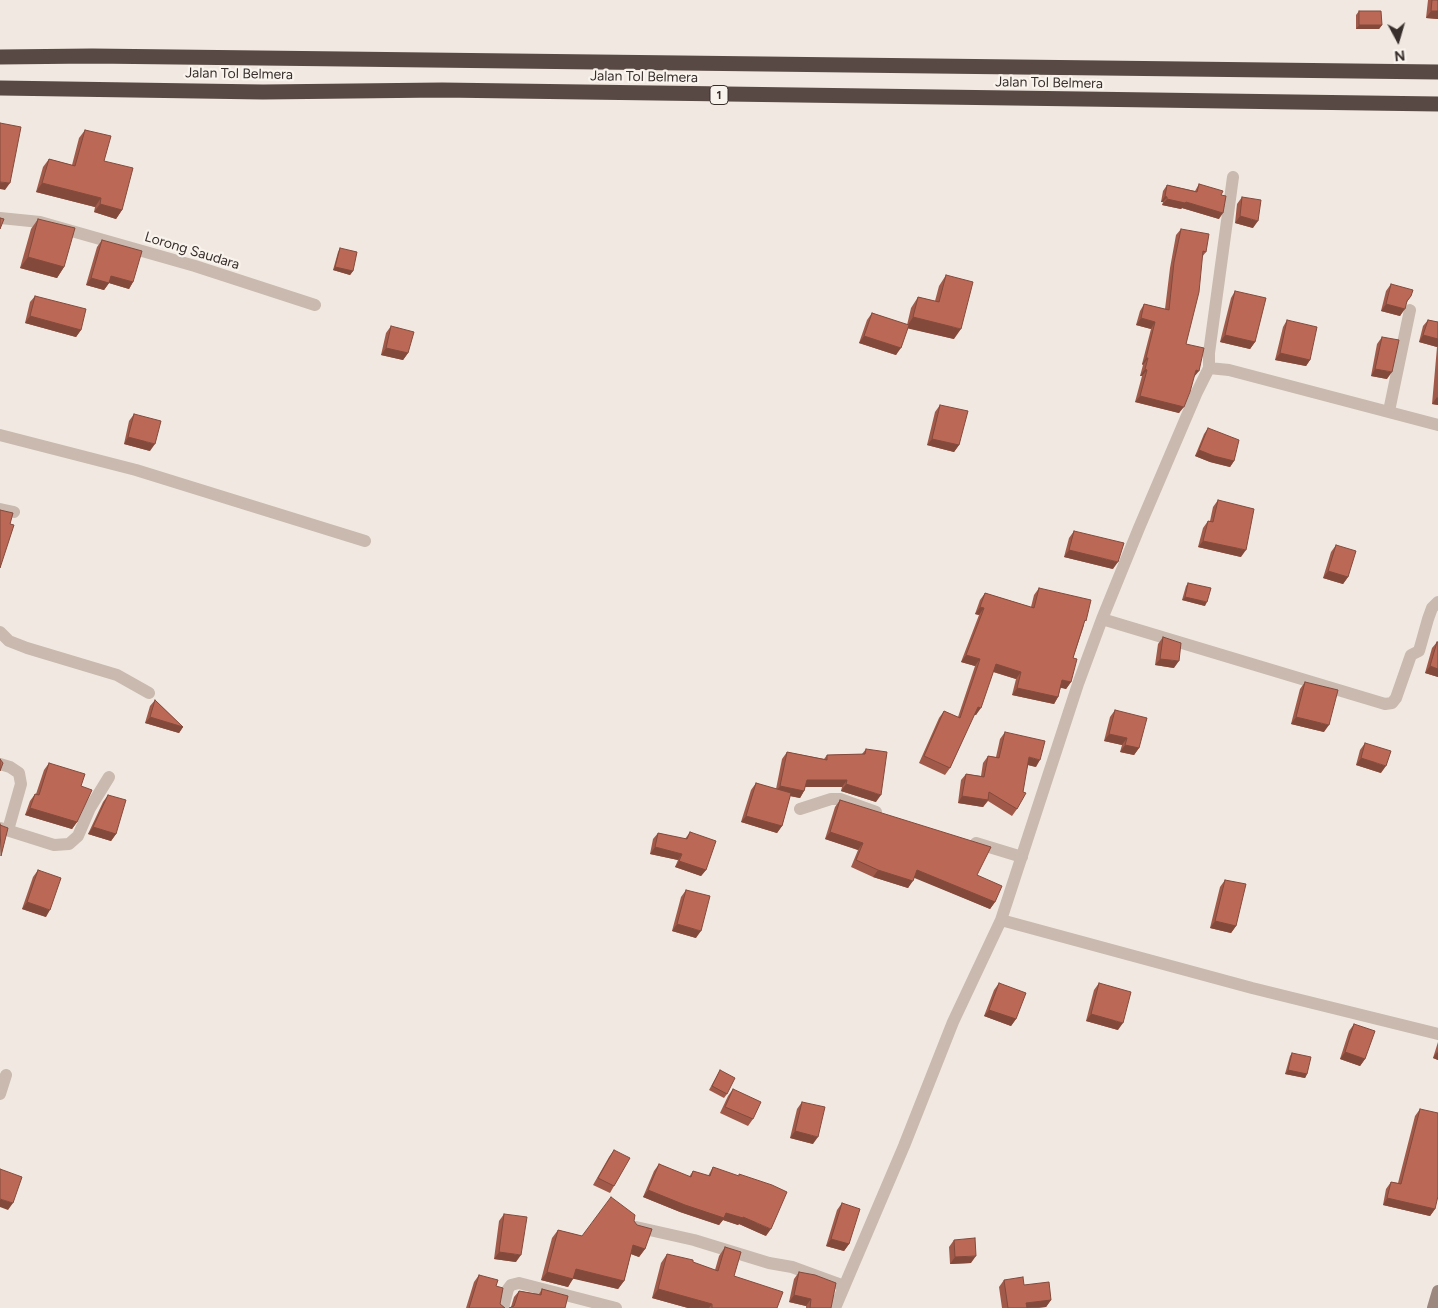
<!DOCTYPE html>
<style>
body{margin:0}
#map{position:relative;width:1438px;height:1308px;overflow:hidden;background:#f1e9e1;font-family:Figtree,sans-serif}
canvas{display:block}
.north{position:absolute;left:1373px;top:15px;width:50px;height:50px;-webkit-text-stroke:4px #f9f3ed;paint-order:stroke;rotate:174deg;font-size:14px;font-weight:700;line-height:20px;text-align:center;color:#382f2c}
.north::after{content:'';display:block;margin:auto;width:18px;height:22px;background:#382f2c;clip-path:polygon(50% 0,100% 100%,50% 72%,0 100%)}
</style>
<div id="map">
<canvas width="1438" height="1308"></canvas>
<div class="north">N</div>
</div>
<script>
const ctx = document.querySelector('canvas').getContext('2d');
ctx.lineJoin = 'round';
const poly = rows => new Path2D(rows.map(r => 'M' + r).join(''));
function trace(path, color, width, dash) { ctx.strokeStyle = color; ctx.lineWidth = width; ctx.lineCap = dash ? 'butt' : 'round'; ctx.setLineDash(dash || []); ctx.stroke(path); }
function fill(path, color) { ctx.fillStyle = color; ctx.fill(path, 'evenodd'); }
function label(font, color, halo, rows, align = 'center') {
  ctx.font = font + ' Figtree,sans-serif'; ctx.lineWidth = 4.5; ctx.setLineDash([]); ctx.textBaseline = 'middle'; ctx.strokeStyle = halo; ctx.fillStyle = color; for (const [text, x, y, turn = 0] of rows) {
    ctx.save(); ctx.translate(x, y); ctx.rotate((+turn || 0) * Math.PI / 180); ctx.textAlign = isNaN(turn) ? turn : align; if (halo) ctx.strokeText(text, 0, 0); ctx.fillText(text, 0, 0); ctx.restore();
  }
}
const street = poly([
 [0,218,40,222,195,266,315,305],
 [1209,368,1209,353,1233,177],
 [1389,411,1410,310],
 [0,435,136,470,365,541],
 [0,509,14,512],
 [1102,619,1385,704,1392,703,1396,698,1411,655,1419,651,1428,619,1432,608,1438,602],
 [0,632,9,641,27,648,117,675,149,693],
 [0,764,10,767,19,773,21,784,8,830],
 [800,809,831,799,840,799,876,812],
 [0,828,54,845,69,844,78,836,90,808,109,777],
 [976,843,1022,857],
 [1001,920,1252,988,1438,1034],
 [0,1094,6,1075],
 [636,1227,694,1240,769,1263,792,1267,844,1286],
 [503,1308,508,1289,511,1285,519,1283,616,1308],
 [835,1308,904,1146,953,1022,1001,920,1078,684,1102,619,1139,528,1197,392,1209,368,1229,370,1438,425]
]);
const secondary = poly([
 [1433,1308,1438,1291]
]);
const highway = poly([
 [0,57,92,56,1438,72],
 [0,88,263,92,442,90,1438,104]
]);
const wall = poly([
 [1428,0,1438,0,1438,19,1426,18],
 [1359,11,1382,25,1379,29,1356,29,1356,15],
 [85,130,104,161,122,210,116,219,94,212,95,207,36,192,43,167,49,159,72,165,79,138],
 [1199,184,1221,195,1219,219,1182,208,1181,209,1162,205,1163,202,1161,202,1163,191,1167,185,1195,191],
 [1242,197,1253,228,1235,223,1237,204],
 [38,219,64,267,57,278,20,268,31,229],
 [1181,229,1206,252,1202,257,1186,344,1194,377,1179,413,1135,402,1142,376,1140,376,1143,365,1142,364,1151,329,1136,325,1140,311,1144,304,1165,309,1170,268,1176,235],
 [102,240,133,282,129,289,109,283,104,290,86,285,97,247],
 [340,248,353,271,350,275,333,270,338,252],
 [946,275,954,339,908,328,896,355,859,343,867,320,872,313,907,325,911,308,918,297,935,301,939,286],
 [1391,284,1411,296,1407,302,1400,316,1381,311,1386,291],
 [1235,291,1255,342,1250,349,1220,342,1231,298],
 [35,296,81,330,76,337,25,323,30,302],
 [1287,320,1310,360,1306,366,1275,360,1283,327],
 [1428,320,1438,322,1438,405,1432,404,1437,347,1419,342,1423,326],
 [391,326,408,353,403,360,381,355,386,333],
 [1382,337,1387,379,1371,376,1377,344],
 [940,405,959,445,954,452,927,445,935,412],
 [134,414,150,451,124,444,129,421],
 [1208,428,1234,461,1230,467,1210,462,1195,456,1204,434],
 [1218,500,1241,557,1198,547,1203,528,1208,521,1210,521,1213,507],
 [1074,531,1113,569,1064,557,1069,538],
 [1336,545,1348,577,1343,584,1323,578,1331,552],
 [1188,583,1205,606,1182,600,1186,586],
 [1039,588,1084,625,1073,658,1071,682,1066,689,1061,687,1058,697,1054,704,1012,695,1016,679,993,672,976,715,974,714,950,768,945,775,919,763,939,718,944,711,958,717,975,666,961,662,979,615,975,614,980,600,985,593,1031,607,1034,595],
 [1163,637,1174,668,1155,665,1158,644],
 [1437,642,1438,642,1438,677,1425,673,1432,648],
 [1305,682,1324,732,1291,724,1300,689],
 [155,700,183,727,179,733,145,723,150,706],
 [1115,710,1139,748,1134,755,1120,752,1122,745,1104,741,1110,717],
 [1005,732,1036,767,1028,765,1017,809,1012,816,988,801,983,807,958,803,961,780,966,774,981,776,983,763,988,756,996,757,1000,739],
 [1365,743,1381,773,1356,765,1360,750],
 [866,749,876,802,841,791,842,787,805,787,804,791,800,798,790,796,782,826,777,833,741,822,751,790,756,783,776,789,782,759,787,752,824,759,827,755,862,754],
 [49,763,77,822,72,829,25,815,30,801,35,794,36,794,44,770],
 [108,795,116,834,111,841,88,834,103,802],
 [840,800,977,875,995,902,990,909,914,877,908,888,873,877,851,867,858,850,825,839,835,807],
 [690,832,706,870,701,876,675,867,678,860,650,854,653,839,658,833,685,839],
 [38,870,46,917,22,909,33,877],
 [1225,880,1236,926,1231,933,1210,928,1220,887],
 [686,890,696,938,672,931,681,897],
 [999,983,1016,1019,1011,1026,984,1016,994,990],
 [1099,983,1118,1030,1086,1021,1094,990],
 [1354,1024,1365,1059,1360,1066,1340,1059,1349,1031],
 [1438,1042,1438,1060,1433,1058],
 [1292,1053,1307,1074,1305,1078,1285,1074,1290,1056],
 [720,1070,727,1094,724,1098,709,1090],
 [733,1089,753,1119,748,1126,720,1113,728,1096],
 [802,1102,813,1144,790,1138,797,1109],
 [1420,1109,1435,1209,1430,1216,1383,1205,1386,1189,1391,1182,1398,1183,1415,1116],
 [614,1150,614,1186,610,1193,593,1185,609,1157],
 [659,1164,689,1177,693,1171,708,1176,713,1167,766,1236,739,1224,738,1225,723,1220,719,1225,680,1212,643,1197,654,1171],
 [842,1203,849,1244,844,1251,826,1246,837,1210],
 [504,1214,516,1262,494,1259,499,1221],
 [634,1221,645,1249,639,1257,631,1254,624,1281,618,1289,573,1278,568,1287,541,1280,552,1238,558,1230,582,1236],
 [954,1240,971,1263,950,1264,949,1247],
 [725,1247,734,1276,777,1308,688,1308,652,1298,661,1263,667,1254,715,1270,719,1256],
 [799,1272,831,1308,806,1308,806,1306,789,1302,794,1279],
 [479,1275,496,1286,500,1304,505,1308,466,1308,474,1282],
 [1004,1280,1024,1285,1051,1300,1046,1307,1039,1308,1002,1308,999,1287],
 [542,1289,565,1308,511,1307,514,1297,519,1291,539,1294]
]);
const shadedWall = poly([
 [1431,11,1438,11,1438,19,1426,18],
 [1359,25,1382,25,1379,29,1356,29],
 [0,182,10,183,5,190,0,189],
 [42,183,101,198,95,207,36,192],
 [1165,196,1167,197,1163,202,1161,202],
 [1167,199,1186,202,1223,213,1219,219,1182,208,1181,209,1162,205],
 [100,204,122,210,116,219,94,212],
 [1240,216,1258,221,1253,228,1235,223],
 [28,257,64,267,57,278,20,268],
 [335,267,353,271,350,275,333,270],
 [111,276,133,282,129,289,109,283,104,290,86,285,91,278],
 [1386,304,1405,309,1400,316,1381,311],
 [30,316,81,330,76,337,25,323],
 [913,317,961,329,954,339,906,328],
 [1141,318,1155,322,1151,329,1136,325],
 [1225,335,1255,342,1250,349,1220,342],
 [1423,335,1438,339,1438,346,1437,347,1419,342],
 [864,336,901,348,896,355,859,343],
 [386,348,408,353,403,360,381,355],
 [1280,353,1310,360,1306,366,1275,360],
 [1146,358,1148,358,1143,365,1142,364],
 [1145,369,1147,370,1142,376,1140,376],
 [1375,369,1392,372,1387,379,1371,376],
 [1196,370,1199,371,1194,377],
 [1140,396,1184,407,1179,413,1135,402],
 [1437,397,1438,398,1438,405,1432,404],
 [128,437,155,444,150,451,124,444],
 [932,439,959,445,954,452,927,445],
 [1199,450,1234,461,1230,467,1210,462,1195,456],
 [1203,541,1246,550,1241,557,1198,547],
 [1069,550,1118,562,1113,569,1064,557],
 [1328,571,1348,577,1343,584,1323,578],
 [1185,597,1207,602,1205,606,1182,600],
 [980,607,984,608,979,615,975,614],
 [966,655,980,659,975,666,961,662],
 [1160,659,1179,661,1174,668,1155,665],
 [996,664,1021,672,1016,679,991,671],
 [1430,666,1438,669,1438,677,1425,673],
 [1062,680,1071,682,1066,689,1057,687],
 [1017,688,1058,697,1054,704,1012,695],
 [978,707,981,708,976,715,973,714],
 [150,717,183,727,179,733,145,723],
 [1296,717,1329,725,1324,732,1291,724],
 [1109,734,1127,738,1122,745,1104,741],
 [1125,745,1139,748,1134,755,1120,752],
 [1029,757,1040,760,1036,767,1024,764],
 [1361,758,1386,766,1381,773,1356,765],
 [807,780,847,780,842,787,802,787],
 [846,784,881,795,876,802,841,791],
 [780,786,804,791,800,798,775,793],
 [962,796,988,800,983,807,958,803],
 [30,808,77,822,72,829,25,815],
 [746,816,782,826,777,833,741,822],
 [93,827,116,834,111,841,88,834],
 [830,832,863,843,858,850,825,839],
 [655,847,682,854,678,860,650,854],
 [679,861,706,870,701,876,675,867],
 [878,870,913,881,908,888,873,877],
 [917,870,995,902,990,909,912,877],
 [27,902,50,910,46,917,22,909],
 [1215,921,1236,926,1231,933,1210,928],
 [677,924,701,931,696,938,672,931],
 [989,1010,1016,1019,1011,1026,984,1016],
 [1091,1014,1123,1023,1118,1030,1086,1021],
 [1345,1052,1365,1059,1360,1066,1340,1059],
 [1437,1052,1438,1053,1438,1060,1433,1058],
 [1288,1070,1307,1074,1305,1078,1285,1074],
 [795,1131,818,1137,813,1144,790,1138],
 [648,1190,726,1213,743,1217,771,1229,766,1236,739,1224,738,1225,723,1220,719,1225,680,1212,643,1197],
 [1387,1198,1435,1209,1430,1216,1383,1205],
 [0,1199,13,1203,8,1210,0,1207],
 [831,1239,849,1244,844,1251,826,1246],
 [633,1245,645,1249,639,1257,628,1253],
 [499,1252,521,1255,516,1262,494,1259],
 [976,1256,971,1263,950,1264,955,1257],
 [576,1269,624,1281,618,1289,570,1278],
 [547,1272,573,1279,568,1287,541,1280],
 [658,1289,712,1304,709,1308,688,1308,652,1298],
 [794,1295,811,1299,806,1306,789,1302],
 [1051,1300,1046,1307,1023,1308,1026,1303]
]);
const building = poly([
 [1432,0,1438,0,1438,11,1431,11,1432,0],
 [1359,11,1381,11,1382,25,1359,25,1359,11],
 [0,123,21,127,10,183,0,182,0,123],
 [85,130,111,136,104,161,133,168,122,210,100,204,101,198,42,183,49,159,75,166,85,130],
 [1199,184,1223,191,1221,195,1226,196,1223,213,1186,202,1185,203,1167,199,1167,197,1165,196,1167,185,1197,192,1199,184],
 [1242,197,1261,200,1258,221,1240,216,1242,197],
 [0,218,4,219,0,229,0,218],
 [38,219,75,228,64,267,28,257,38,219],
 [1181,229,1209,234,1206,252,1203,251,1199,292,1186,344,1204,348,1199,371,1196,370,1190,392,1184,407,1140,396,1147,370,1145,369,1148,358,1146,358,1155,322,1141,318,1144,304,1169,310,1174,262,1181,229],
 [102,240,142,251,133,282,111,276,109,283,91,278,102,240],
 [340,248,357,252,353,271,335,267,340,248],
 [946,275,973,282,961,329,913,317,918,297,939,302,946,275],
 [1391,284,1413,290,1411,296,1407,301,1405,309,1386,304,1391,284],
 [1235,291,1266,298,1255,342,1225,335,1235,291],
 [35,296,86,309,81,330,30,316,35,296],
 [872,313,909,325,901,348,864,336,872,313],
 [1287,320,1317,327,1310,360,1280,353,1287,320],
 [1428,320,1438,322,1438,339,1423,335,1428,320],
 [391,326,414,332,408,353,386,348,391,326],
 [1382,337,1399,340,1392,372,1375,369,1382,337],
 [940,405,968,411,959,445,932,439,940,405],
 [134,414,161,421,155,444,128,437,134,414],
 [1208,428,1239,440,1234,461,1214,456,1199,450,1208,428],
 [1218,500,1254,509,1246,550,1203,541,1208,521,1213,522,1218,500],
 [0,510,13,513,10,524,14,525,0,568,0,510],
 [1074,531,1124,543,1118,562,1069,550,1074,531],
 [1336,545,1356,551,1348,577,1328,571,1336,545],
 [1188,583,1211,588,1207,602,1185,597,1188,583],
 [1039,588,1091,600,1086,621,1085,620,1073,658,1077,659,1071,682,1062,680,1058,697,1017,688,1021,672,996,664,981,708,978,707,950,768,924,756,944,711,960,718,980,659,966,655,984,608,980,607,985,593,1034,608,1039,588],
 [1163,637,1181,643,1179,661,1160,659,1163,637],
 [1437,642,1438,642,1438,669,1430,666,1437,642],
 [1305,682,1338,690,1329,725,1296,717,1305,682],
 [155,700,183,727,150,717,155,700],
 [1115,710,1147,718,1139,748,1125,745,1127,738,1109,734,1115,710],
 [1005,732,1045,741,1040,760,1029,757,1023,792,1026,793,1017,809,989,792,988,800,962,796,966,774,984,777,988,756,999,758,1005,732],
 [1365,743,1391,751,1386,766,1361,758,1365,743],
 [866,749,887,752,881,795,846,784,847,780,807,780,804,791,780,786,787,752,827,760,827,755,865,754,866,749],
 [0,759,3,763,0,771,0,759],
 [49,763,85,774,81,786,92,790,77,822,30,808,35,794,39,795,49,763],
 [756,783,791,793,782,826,746,816,756,783],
 [108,795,126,800,116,834,93,827,108,795],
 [840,800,991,847,977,875,1002,886,995,902,917,870,913,881,878,870,856,860,863,843,830,832,840,800],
 [0,824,0,825,8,828,1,856,0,824],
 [690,832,716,841,706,870,679,861,682,854,655,847,658,833,687,839,690,832],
 [38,870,61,878,50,910,27,902,38,870],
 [1225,880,1246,884,1236,926,1215,921,1225,880],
 [686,890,710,896,701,931,677,924,686,890],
 [999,983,1026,993,1016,1019,989,1010,999,983],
 [1099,983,1131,992,1123,1023,1091,1014,1099,983],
 [1354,1024,1375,1031,1365,1059,1345,1052,1354,1024],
 [1292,1053,1311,1057,1307,1074,1288,1070,1292,1053],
 [720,1070,735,1078,727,1094,712,1086,720,1070],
 [733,1089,761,1102,753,1119,725,1107,733,1089],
 [802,1102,825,1107,818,1137,795,1131,802,1102],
 [1420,1109,1438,1113,1438,1196,1435,1209,1387,1198,1391,1182,1401,1184,1420,1109],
 [614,1150,630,1158,614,1186,598,1178,614,1150],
 [659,1164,691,1177,693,1171,710,1176,713,1167,739,1176,739,1174,772,1185,787,1192,771,1229,743,1217,743,1218,726,1213,724,1218,685,1205,648,1190,659,1164],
 [0,1169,22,1177,13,1203,0,1199,0,1169],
 [611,1197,635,1215,634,1221,637,1225,652,1229,645,1249,633,1245,624,1281,576,1269,573,1279,547,1272,558,1230,582,1236,611,1197],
 [842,1203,860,1209,849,1244,831,1239,842,1203],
 [504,1214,527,1217,521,1255,499,1252,504,1214],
 [975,1238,976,1256,955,1257,954,1240,975,1238],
 [725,1247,741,1252,734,1276,783,1292,777,1308,712,1308,712,1304,658,1289,667,1254,693,1260,693,1262,718,1271,725,1247],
 [799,1272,815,1275,836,1283,831,1308,810,1308,811,1299,794,1295,799,1272],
 [479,1275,498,1280,496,1286,503,1288,500,1304,505,1308,469,1308,479,1275],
 [1023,1277,1024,1285,1049,1282,1051,1300,1026,1303,1027,1308,1008,1308,1004,1280,1023,1277],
 [542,1289,568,1296,565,1308,509,1308,514,1306,519,1291,541,1295,542,1289]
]);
const shields = [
 [719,95,18]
];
const shieldNames = [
 ["1",719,95]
];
const streetNames = [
 ["Jalan Tol Belmera",239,74,1],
 ["Jalan Tol Belmera",644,77,1],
 ["Jalan Tol Belmera",1049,83,1],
 ["Lorong Saudara",192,251,17]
];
trace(street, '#c9b9ae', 12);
trace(secondary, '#9c887f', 12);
trace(highway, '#584944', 15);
fill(wall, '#a15a4a');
fill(shadedWall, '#834a3c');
fill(building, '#bb6956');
trace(building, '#834a3c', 1);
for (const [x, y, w] of shields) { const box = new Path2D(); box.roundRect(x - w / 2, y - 9.5, w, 19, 4); ctx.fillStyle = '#f9f3ed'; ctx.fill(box); trace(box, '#382f2c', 1); }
label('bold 12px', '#382f2c', null, shieldNames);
label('14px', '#382f2c', '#f9f3ed', streetNames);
</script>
